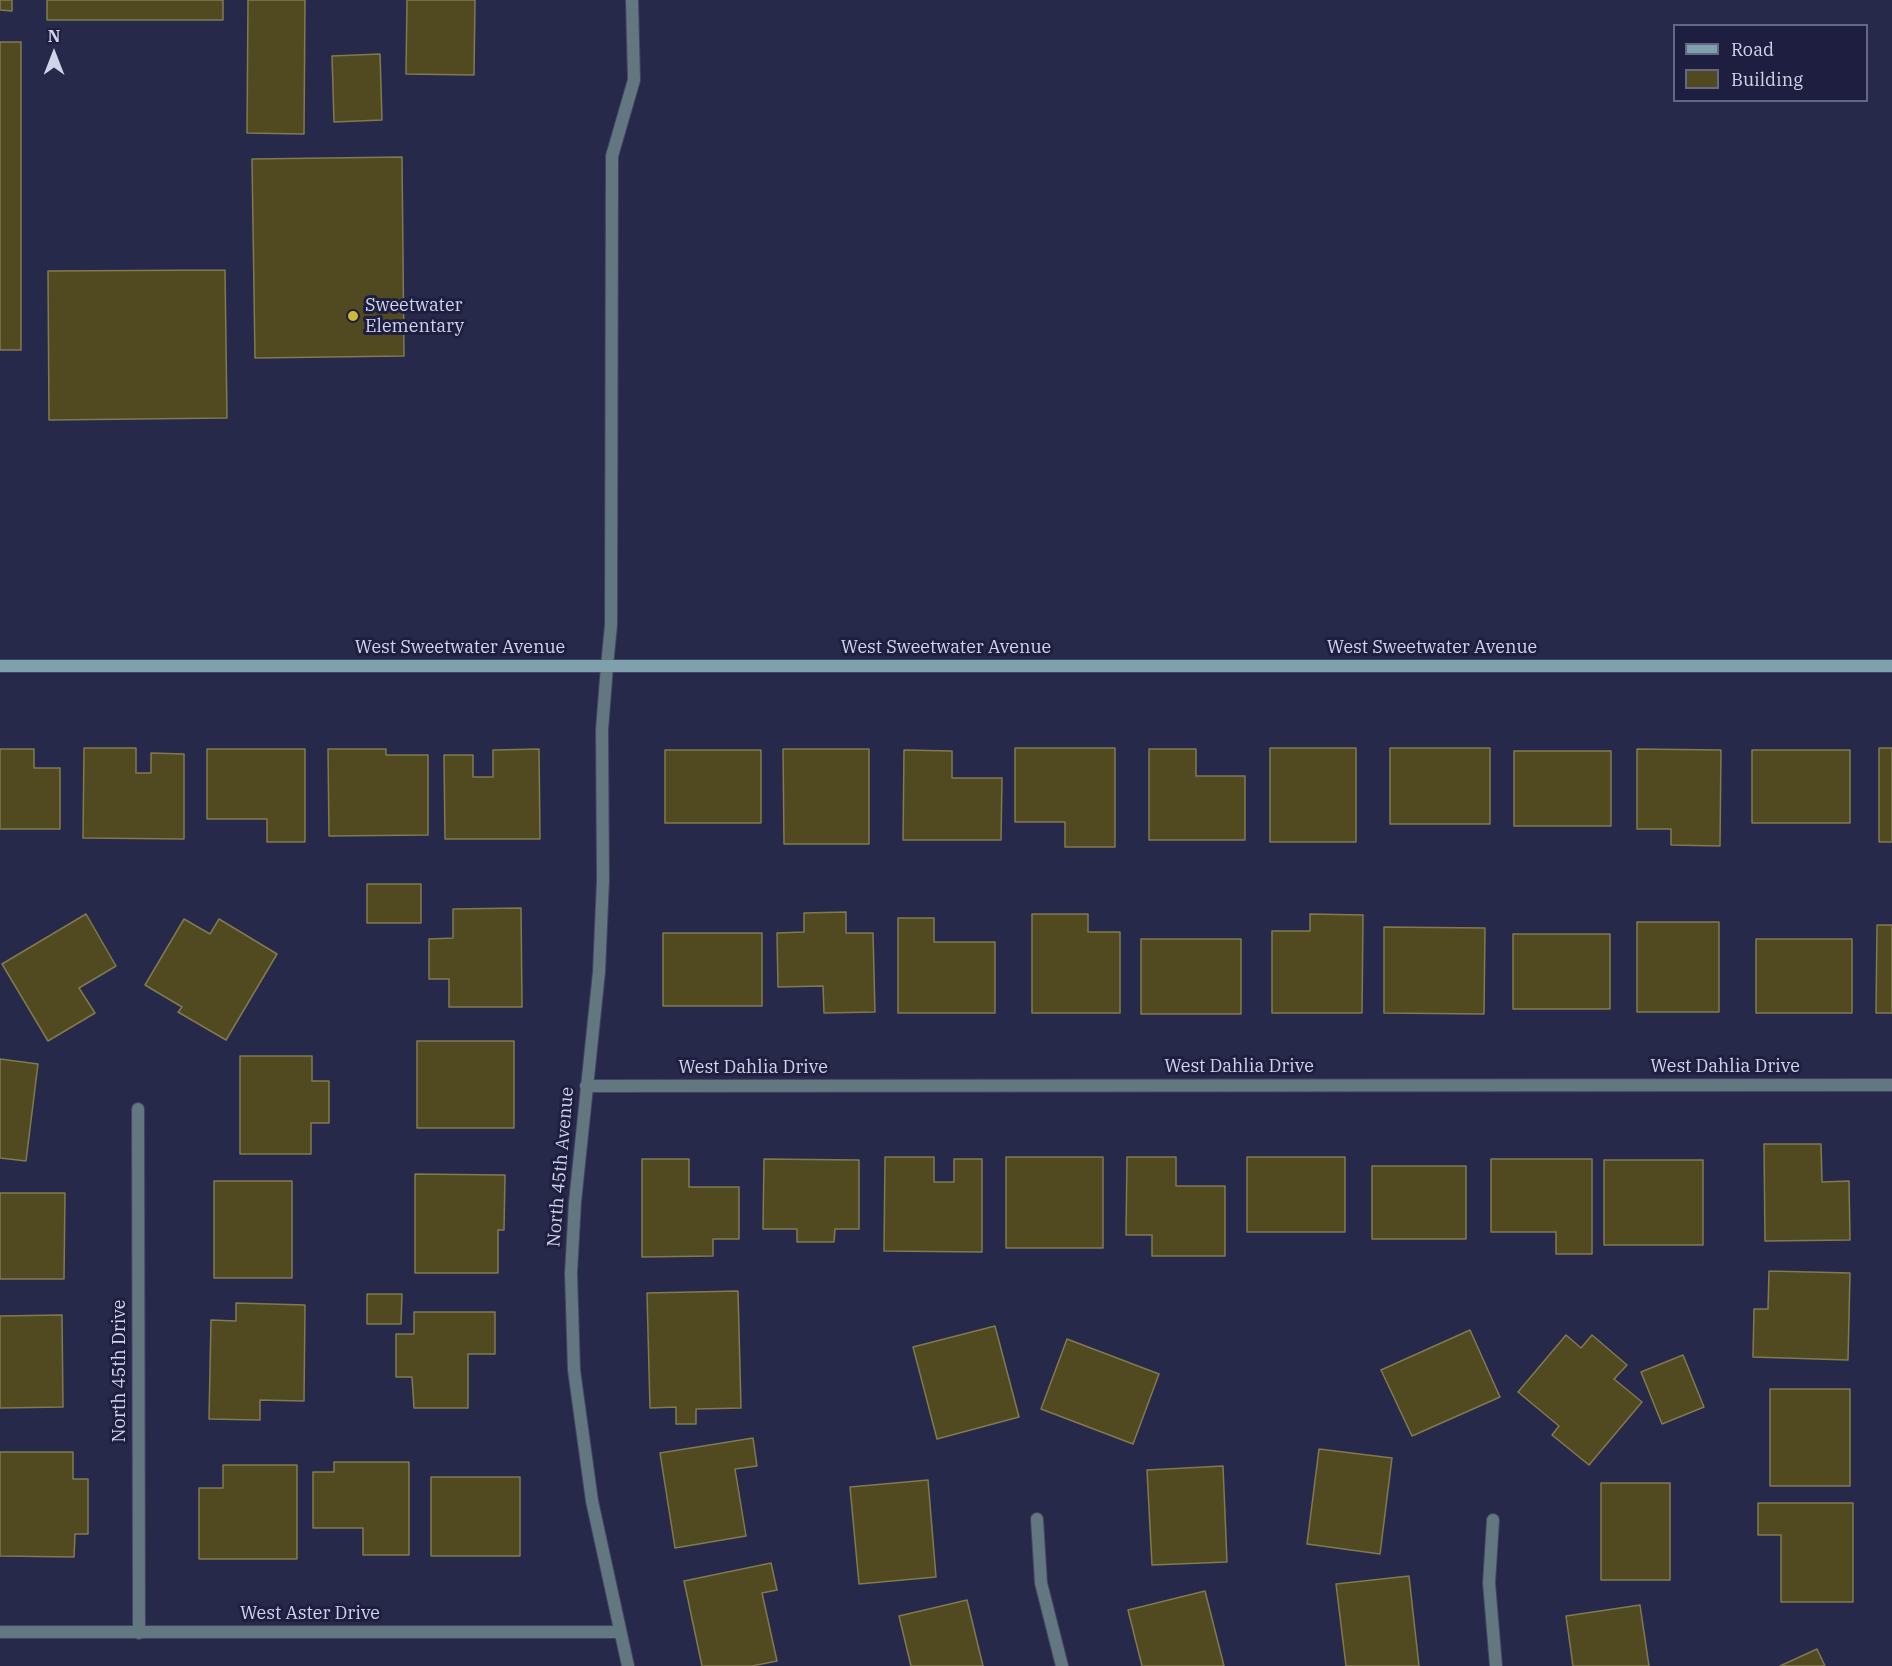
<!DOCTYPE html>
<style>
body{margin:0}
#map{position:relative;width:1892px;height:1666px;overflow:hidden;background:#27294b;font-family:"IBM Plex Serif",serif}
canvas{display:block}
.legend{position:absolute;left:1673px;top:24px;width:195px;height:78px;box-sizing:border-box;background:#1e1f40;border:2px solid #666784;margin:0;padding:8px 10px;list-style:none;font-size:18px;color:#d1d3ea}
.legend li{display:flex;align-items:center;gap:12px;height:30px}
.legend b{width:30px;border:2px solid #666784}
.north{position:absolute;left:24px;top:24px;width:60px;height:60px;-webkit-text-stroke:4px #1e1f40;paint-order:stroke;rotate:0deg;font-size:16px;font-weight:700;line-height:24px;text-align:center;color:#d1d3ea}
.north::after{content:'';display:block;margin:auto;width:21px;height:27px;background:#d1d3ea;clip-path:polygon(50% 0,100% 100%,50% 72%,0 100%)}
</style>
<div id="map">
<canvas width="1892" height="1666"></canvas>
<ul class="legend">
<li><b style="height:8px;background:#7ea1ad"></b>Road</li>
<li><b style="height:16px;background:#514a20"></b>Building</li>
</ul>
<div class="north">N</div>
</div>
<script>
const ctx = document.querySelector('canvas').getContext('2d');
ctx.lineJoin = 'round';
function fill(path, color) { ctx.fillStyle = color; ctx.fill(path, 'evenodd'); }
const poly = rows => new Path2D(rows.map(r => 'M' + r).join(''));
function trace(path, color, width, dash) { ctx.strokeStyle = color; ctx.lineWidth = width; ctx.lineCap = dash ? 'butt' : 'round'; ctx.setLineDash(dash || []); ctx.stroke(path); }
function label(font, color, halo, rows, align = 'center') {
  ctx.font = font + ' "IBM Plex Serif",serif'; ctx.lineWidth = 6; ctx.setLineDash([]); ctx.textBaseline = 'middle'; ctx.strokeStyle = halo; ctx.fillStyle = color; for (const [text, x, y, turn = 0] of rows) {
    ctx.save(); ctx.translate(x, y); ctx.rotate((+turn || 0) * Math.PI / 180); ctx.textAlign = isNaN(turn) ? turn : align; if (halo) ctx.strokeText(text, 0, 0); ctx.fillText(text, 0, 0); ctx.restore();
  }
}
const building = poly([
 [0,0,12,0,12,11,0,10,0,0],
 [47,0,223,0,223,20,47,20,47,0],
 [248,0,305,0,304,134,247,133,248,0],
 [407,0,475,0,474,75,406,74,407,0],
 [0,42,21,42,21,350,0,350,0,42],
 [380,54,382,120,334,122,332,56,380,54],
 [402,157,404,356,255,358,252,159,402,157],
 [225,270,227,418,49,420,48,271,225,270],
 [84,748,136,748,136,773,151,773,151,753,184,754,184,839,83,838,84,748],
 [1015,748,1115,748,1115,847,1065,847,1065,822,1015,822,1015,748],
 [1270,748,1356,748,1356,842,1270,842,1270,748],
 [1390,748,1490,748,1490,824,1390,824,1390,748],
 [1879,748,1892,748,1892,842,1879,842,1879,748],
 [0,749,34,749,34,768,60,768,60,829,0,829,0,749],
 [207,749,305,749,305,842,267,842,267,819,207,819,207,749],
 [328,749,386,749,386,755,428,755,428,835,329,836,328,749],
 [539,749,540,839,445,839,444,755,473,755,473,777,493,777,493,750,539,749],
 [783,749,869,749,869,844,784,844,783,749],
 [1149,749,1196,749,1196,776,1245,776,1245,840,1149,840,1149,749],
 [1637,749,1721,750,1720,846,1671,845,1671,829,1637,829,1637,749],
 [665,750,761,750,761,823,665,823,665,750],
 [904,750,952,751,952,778,1002,778,1001,840,903,840,904,750],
 [1752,750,1850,750,1850,823,1752,823,1752,750],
 [1514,751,1611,751,1611,826,1514,826,1514,751],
 [367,884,421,884,421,923,367,923,367,884],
 [521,908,522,1007,449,1007,449,979,429,979,429,939,453,938,453,909,521,908],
 [846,912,846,933,873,933,875,1012,824,1013,823,986,778,987,777,933,804,932,804,913,846,912],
 [86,914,116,966,79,988,95,1013,48,1041,2,964,86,914],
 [1032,914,1088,914,1088,932,1120,932,1120,1013,1032,1013,1032,914],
 [1310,914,1363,915,1362,1013,1272,1013,1272,931,1310,931,1310,914],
 [898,918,934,918,934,942,995,942,995,1013,898,1013,898,918],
 [184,919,210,934,219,919,277,954,226,1040,178,1012,182,1007,145,985,184,919],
 [1637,922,1719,922,1719,1012,1637,1012,1637,922],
 [1877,925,1892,925,1892,1013,1876,1013,1877,925],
 [1384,927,1485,928,1484,1014,1384,1013,1384,927],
 [663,933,762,933,762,1006,663,1006,663,933],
 [1513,934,1610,934,1610,1009,1513,1009,1513,934],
 [1141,939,1241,939,1241,1014,1141,1014,1141,939],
 [1756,939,1852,939,1852,1013,1756,1013,1756,939],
 [417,1041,514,1041,514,1128,417,1128,417,1041],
 [240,1056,312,1056,312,1081,329,1081,329,1123,311,1123,311,1154,240,1154,240,1056],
 [0,1059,38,1064,26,1161,0,1158,0,1059],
 [1764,1144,1821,1144,1822,1182,1849,1181,1850,1240,1765,1241,1764,1144],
 [885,1157,934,1157,934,1182,954,1182,954,1159,982,1159,982,1252,884,1251,885,1157],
 [1006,1157,1103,1157,1103,1248,1006,1248,1006,1157],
 [1127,1157,1176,1157,1176,1186,1225,1186,1225,1256,1152,1256,1152,1235,1126,1235,1127,1157],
 [1247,1157,1345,1157,1345,1232,1247,1232,1247,1157],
 [642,1159,689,1159,689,1187,739,1187,739,1239,713,1239,713,1256,642,1257,642,1159],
 [764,1159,859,1160,859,1229,835,1229,834,1242,797,1242,797,1229,763,1229,764,1159],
 [1491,1159,1592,1159,1592,1254,1556,1254,1556,1232,1491,1232,1491,1159],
 [1604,1160,1703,1160,1703,1245,1604,1245,1604,1160],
 [1372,1166,1466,1166,1466,1239,1372,1239,1372,1166],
 [415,1174,505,1175,504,1230,498,1230,498,1273,415,1273,415,1174],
 [214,1181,292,1181,292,1278,214,1278,214,1181],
 [0,1193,65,1193,64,1279,0,1279,0,1193],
 [1769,1271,1850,1273,1848,1360,1753,1357,1754,1309,1768,1309,1769,1271],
 [738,1291,741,1408,696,1409,696,1424,676,1424,676,1407,650,1408,647,1293,738,1291],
 [367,1294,402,1294,401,1324,367,1324,367,1294],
 [236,1303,305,1305,304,1401,260,1400,260,1420,209,1419,211,1320,236,1321,236,1303],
 [414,1312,495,1312,495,1354,468,1354,468,1408,414,1408,412,1377,396,1377,396,1334,414,1334,414,1312],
 [62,1315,63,1407,0,1408,0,1316,62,1315],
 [995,1326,1019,1417,937,1439,913,1347,995,1326],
 [1470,1330,1500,1397,1412,1436,1381,1370,1470,1330],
 [1566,1335,1581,1348,1592,1335,1627,1365,1614,1379,1642,1402,1589,1465,1552,1435,1559,1426,1518,1392,1566,1335],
 [1067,1339,1159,1374,1133,1444,1041,1409,1067,1339],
 [1683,1355,1704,1407,1662,1424,1641,1372,1683,1355],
 [1770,1389,1850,1389,1850,1486,1770,1486,1770,1389],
 [753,1438,757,1466,735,1469,746,1536,675,1548,660,1453,753,1438],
 [1319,1449,1392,1458,1380,1554,1307,1544,1319,1449],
 [0,1452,73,1452,73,1479,88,1479,88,1534,75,1534,74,1557,0,1556,0,1452],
 [334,1462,409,1462,409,1555,363,1555,363,1528,313,1528,313,1472,334,1472,334,1462],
 [223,1465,297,1465,297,1559,199,1559,199,1488,223,1488,223,1465],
 [1223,1466,1227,1562,1152,1565,1147,1470,1223,1466],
 [431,1477,520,1477,520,1556,431,1556,431,1477],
 [928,1480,936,1577,859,1584,850,1487,928,1480],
 [1601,1483,1670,1483,1670,1580,1601,1580,1601,1483],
 [1758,1503,1853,1503,1853,1602,1781,1602,1781,1535,1758,1535,1758,1503],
 [771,1563,777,1590,762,1593,777,1661,752,1666,702,1666,684,1581,771,1563],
 [1409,1576,1419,1666,1346,1666,1336,1584,1409,1576],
 [1205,1591,1224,1666,1142,1666,1128,1610,1205,1591],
 [967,1600,983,1666,911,1666,899,1616,967,1600],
 [1640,1605,1649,1666,1573,1666,1566,1616,1640,1605],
 [1817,1649,1825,1666,1780,1666,1817,1649]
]);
const lane = poly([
 [607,666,611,625,612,156,634,80,632,0]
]);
const street = poly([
 [607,666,602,730,603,880,599,972,575,1202,571,1273,574,1370,592,1501,628,1666],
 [586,1086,1892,1085],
 [138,1109,139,1633],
 [1037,1519,1041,1583,1062,1666],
 [1493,1520,1489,1583,1496,1666],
 [0,1632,620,1632]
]);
const secondary = poly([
 [0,666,1892,666]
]);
const markers = [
 [353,316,6,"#cdb938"]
];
const poiNames = [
 ["Sweetwater",365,306],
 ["Elementary",365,327]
];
const streetNames = [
 ["West Sweetwater Avenue",460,648],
 ["West Sweetwater Avenue",946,648],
 ["West Sweetwater Avenue",1432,648],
 ["West Dahlia Drive",1239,1067],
 ["West Dahlia Drive",1725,1067],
 ["West Dahlia Drive",753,1068],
 ["North 45th Avenue",561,1167,-85],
 ["North 45th Drive",120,1371,-90],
 ["West Aster Drive",310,1614]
];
fill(building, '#514a20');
trace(building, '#817a4f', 1.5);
trace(lane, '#424464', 14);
trace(street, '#424464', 14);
trace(secondary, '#424464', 14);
trace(lane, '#62777f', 12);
trace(street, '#62777f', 12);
trace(secondary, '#7ea1ad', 12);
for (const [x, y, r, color] of markers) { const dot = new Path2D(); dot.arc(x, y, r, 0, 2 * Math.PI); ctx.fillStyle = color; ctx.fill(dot); trace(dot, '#1e1f40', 2); }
label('18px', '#d1d3ea', '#1e1f40', poiNames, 'left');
label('18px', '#d1d3ea', '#1e1f40', streetNames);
</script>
